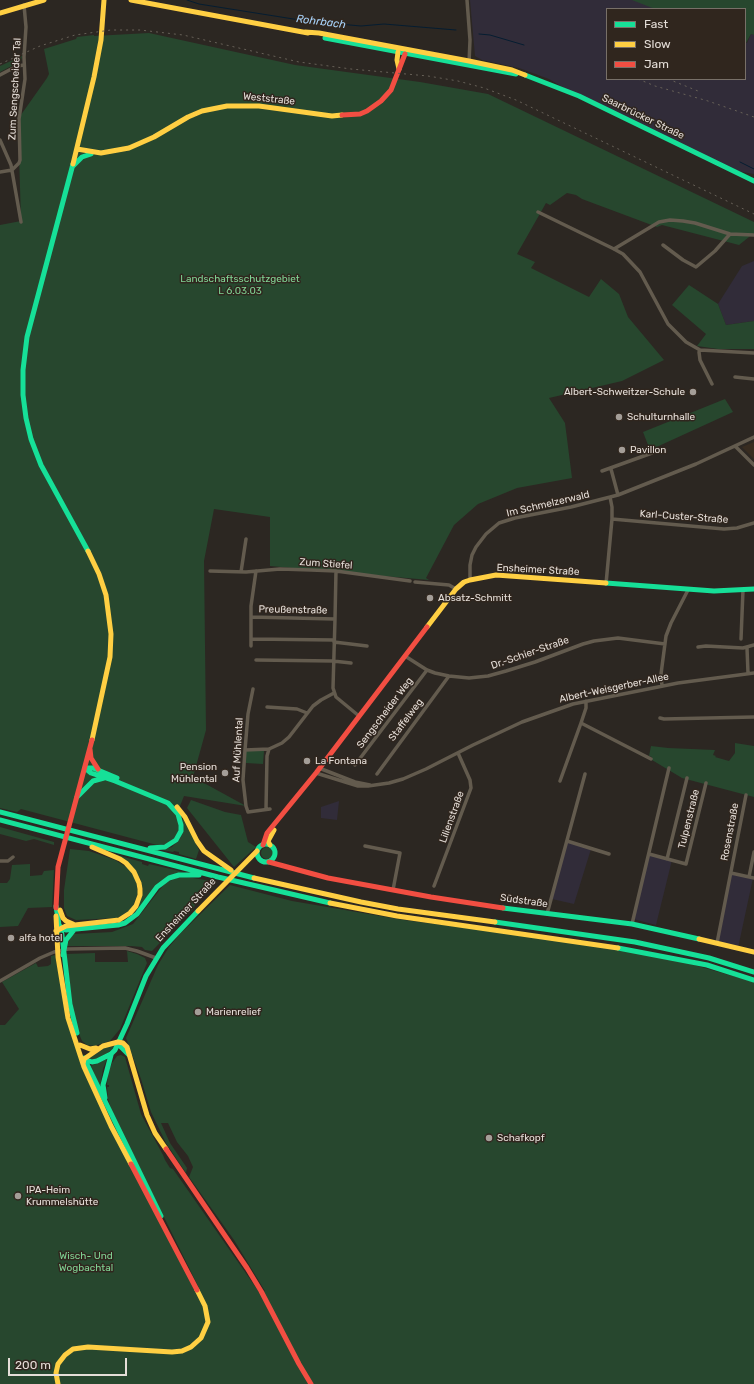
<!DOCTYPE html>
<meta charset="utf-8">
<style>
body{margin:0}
#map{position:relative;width:754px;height:1384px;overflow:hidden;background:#2c2722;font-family:Rubik,sans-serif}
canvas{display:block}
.legend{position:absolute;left:606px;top:8px;width:140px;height:72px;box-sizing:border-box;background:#30261e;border:1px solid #787068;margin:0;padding:5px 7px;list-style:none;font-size:12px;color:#e5ded8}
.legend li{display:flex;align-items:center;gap:8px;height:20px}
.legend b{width:20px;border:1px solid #787068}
.scale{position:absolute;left:8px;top:1358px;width:119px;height:18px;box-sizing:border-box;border:2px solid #e5ded8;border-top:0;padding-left:5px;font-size:12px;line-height:14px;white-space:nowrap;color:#e5ded8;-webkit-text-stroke:3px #30261e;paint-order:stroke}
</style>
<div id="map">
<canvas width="754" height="1384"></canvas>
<ul class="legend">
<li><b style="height:5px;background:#16e098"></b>Fast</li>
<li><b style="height:5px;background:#ffcf43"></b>Slow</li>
<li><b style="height:5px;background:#f24e42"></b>Jam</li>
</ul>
<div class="scale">200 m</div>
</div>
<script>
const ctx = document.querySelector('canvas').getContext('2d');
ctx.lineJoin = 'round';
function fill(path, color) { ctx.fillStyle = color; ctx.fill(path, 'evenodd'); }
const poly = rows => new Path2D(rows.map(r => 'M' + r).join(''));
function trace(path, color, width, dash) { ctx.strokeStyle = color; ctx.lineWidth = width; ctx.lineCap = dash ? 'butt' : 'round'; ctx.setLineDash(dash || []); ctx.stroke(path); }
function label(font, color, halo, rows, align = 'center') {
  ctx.font = font + ' Rubik,sans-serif'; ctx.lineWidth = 3; ctx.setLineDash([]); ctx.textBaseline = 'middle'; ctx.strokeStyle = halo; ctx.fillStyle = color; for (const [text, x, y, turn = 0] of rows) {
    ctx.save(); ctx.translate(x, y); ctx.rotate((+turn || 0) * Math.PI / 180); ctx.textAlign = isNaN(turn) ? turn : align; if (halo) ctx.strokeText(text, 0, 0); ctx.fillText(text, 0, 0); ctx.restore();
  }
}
const industrial = poly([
 [470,0,641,0,663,9,607,9,607,79,745,79,745,42,747,43,751,34,754,35,754,174,737,171,579,97,549,79,519,68,482,60,475,56],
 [754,261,754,321,726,325,718,304,742,266],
 [339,801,337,820,321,818,321,807],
 [567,841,591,849,574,904,552,899],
 [649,854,672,860,656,925,633,919],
 [731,873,753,878,738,948,717,943]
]);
const education = poly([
 [754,442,754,459,742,447]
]);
const green = poly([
 [632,0,754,0,754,35,751,34,746,43,745,42,745,9,655,9],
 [149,33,295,65,420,82,488,94,754,222,754,233,739,245,662,225,657,227,582,199,576,195,567,193,550,205,546,203,517,254,535,262,531,268,589,297,601,279,619,294,628,317,664,360,622,381,549,398,565,423,572,478,517,488,478,504,454,525,426,578,429,580,270,566,270,517,214,509,204,561,206,730,193,777,246,806,184,796,176,816,178,820,179,830,174,839,166,844,157,845,21,809,17,812,0,808,0,225,21,221,18,119,47,78,49,74,44,49,76,39,77,37,94,35,94,36],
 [22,56,21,61,0,72,0,66],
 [689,285,718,304,726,325,754,321,754,349,718,349,697,346,706,334,672,305],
 [725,399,733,412,650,450,643,432],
 [735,743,754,746,754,797,682,778,652,760,652,757,649,756,651,746,668,748,715,750,713,755,716,756,715,757,729,761,735,753],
 [246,751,264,751,263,764,246,763],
 [191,800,225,812,241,815,248,842,256,847,234,867,187,808],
 [183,818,199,850,196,859,179,854,179,852,174,851,173,852,162,850,172,847,181,837,183,828],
 [0,827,54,842,54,845,34,839,26,841,0,834],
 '261 853a6 6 0 1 1 12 0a6 6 0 1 1-12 0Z',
 [70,849,89,851,101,855,115,860,128,868,136,879,138,893,133,906,129,911,117,918,76,920,67,916,64,908,64,890],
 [113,854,142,862,142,864,148,866,149,864,184,872,169,876,143,904,126,918,143,890,140,878,132,867],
 [30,864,30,876,42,875,44,871,54,870,52,907,28,908,18,926,0,927,0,883,7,883,10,879,12,865],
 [181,876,217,882,206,894,195,904,194,908,152,951,145,950,142,947,131,946,67,946,70,938,74,934,112,932,133,924,165,883],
 [230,885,292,901,404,920,568,941,680,961,754,982,754,1384,0,1384,0,1025,5,1025,19,1009,2,982,36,963,38,967,48,966,51,964,51,956,55,955,67,1018,80,1061,114,1136,148,1196,112,1125,85,1068,86,1065,114,1124,152,1200,152,1205,200,1290,112,1112,108,1099,107,1087,109,1087,109,1085,107,1085,108,1073,112,1063,117,1056,121,1055,125,1057,141,1114,163,1155,165,1160,170,1168,173,1169,259,1292,265,1291,234,1240,189,1177,193,1167,188,1156,177,1142,168,1123,161,1123,170,1143,187,1168,186,1173,166,1143,151,1112,141,1079,126,1038,158,965,169,947,180,934],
 [127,951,137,954,145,958,147,963,120,1029,110,1041,94,1046,87,1045,82,1041,77,1029,74,1015,66,954,95,953,95,962,128,962],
 [114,1046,115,1047,103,1057,93,1060,88,1059,106,1047],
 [107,1059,103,1069,100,1087,91,1066]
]);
const stream = poly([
 [187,0,199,4,306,21,361,26,384,24,456,30],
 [479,34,490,35,524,45],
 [740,162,754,169]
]);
const street = poly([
 [467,0,470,40,469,63],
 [0,75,17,66,24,65],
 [0,140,11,165,21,222],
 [0,172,12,170,19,163,20,160,19,119,25,79,24,57,26,27,24,5],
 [538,212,614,249,623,254,640,272,668,324,686,342,700,350,754,353],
 [663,245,683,260,696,267,715,251,730,234],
 [614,249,659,222,670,220,683,221,695,223,730,234,754,235],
 [700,350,699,352,700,360,712,384],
 [735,377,754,379],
 [735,446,754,465],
 [611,469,618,495],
 [602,471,652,453],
 [612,519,724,529,737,528,754,523],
 [210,571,246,572,280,569,311,570,336,571,410,581],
 [241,572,246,539],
 [470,580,470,565,472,555,476,547,486,534,499,523,515,518,571,507,618,495,696,464,754,437],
 [415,582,449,585,456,589],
 [606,584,612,519,612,507,610,497],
 [251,617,335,619,333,688,336,697,359,716],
 [335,619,336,571],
 [252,639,334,640],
 [741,639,743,590],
 [334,642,367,646],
 [251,646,251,606,256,571],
 [698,647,706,646,743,648,754,645],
 [747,648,748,673],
 [405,656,427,670,435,673,449,676,469,678,488,676,506,671,535,662,583,644,594,641,618,638,665,644],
 [256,660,333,661,351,663],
 [662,686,661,674,666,636,671,623,688,590],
 [253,689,248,714,245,750,243,780,246,806,248,812,270,809],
 [267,707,297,709,307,713],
 [660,718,664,719,754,717],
 [581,723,586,708,586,701],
 [245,750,269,749,282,743,289,737,313,706,321,700,334,693],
 [355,765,427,670],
 [319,768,355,782,370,785],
 [316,773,358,786,368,786,389,783,403,779,426,769,473,745,522,722,573,704,678,683,754,673],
 [377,774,449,676],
 [560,781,581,723,651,759],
 [266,809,267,756,269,749],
 [567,841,609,854],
 [365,846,400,853,393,890],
 [649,854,686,864,706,783],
 [667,859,687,778],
 [0,861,8,861,13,857],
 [731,873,754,878],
 [749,877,754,852],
 [434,886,471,788,470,780,458,753],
 [547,914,585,774],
 [632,924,669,768],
 [717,943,746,795],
 [0,981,40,958,54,952,68,949,125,948,137,951,156,958]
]);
const fast = poly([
 [325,38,516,74],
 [525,75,579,96,754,181],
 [73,164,27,337,23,370,23,395,26,418,31,439,41,465,88,551],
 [73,166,82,157,91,154],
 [606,583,714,591,754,589],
 [85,768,91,773,115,781,168,803,178,814,181,825,181,831,176,840,165,847,150,848],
 [85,768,93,768,117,778],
 [77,797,93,781,104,778],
 [0,812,254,878],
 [0,820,218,877,330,903],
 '257 853a9 9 0 1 1 18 0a9 9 0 1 1-18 0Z',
 [56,906,59,925,61,928,66,930,118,925,125,923,137,914,157,887,169,878,179,875,199,875],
 [503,908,632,924,699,939],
 [495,922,635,942,709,958,754,972],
 [61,927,70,1004,77,1033],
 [618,948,707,965,754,980],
 [63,955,66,940,74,930],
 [118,1042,120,1046,129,1055],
 [84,1058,161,1216],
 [83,1059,92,1062,97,1061,111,1054,115,1050,127,1024,146,976,163,948,198,911],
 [105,1098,103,1085,111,1055]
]);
const slow = poly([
 [131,0,308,33],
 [0,13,44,0],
 [305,32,319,33,469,61,512,70,525,75],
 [398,52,397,60,399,69],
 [77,149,101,153,129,148,154,137,188,117,202,111,227,106,259,106,332,116,342,115],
 [73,164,94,77,101,40,104,0],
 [88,551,99,574,106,595,111,634,110,657,92,740],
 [427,627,456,589,464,582,470,580,496,575,606,583],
 [177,807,185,817,197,841,204,851,231,870],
 [270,845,268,841,274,830],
 [254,878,361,902,398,909,495,922],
 [330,903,397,916,618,948],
 [60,910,63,918,66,921,73,924],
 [198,911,257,851],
 [56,916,58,957,68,1018,84,1067,111,1126,131,1164],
 [56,931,66,926,119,920,130,913,136,906,140,895,140,889,139,883,134,872,126,863,120,859,92,847],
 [699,939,754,952],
 [80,1045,90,1049,96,1048],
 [83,1064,84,1059,103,1046,118,1042,123,1043,127,1047,147,1115,155,1133,166,1149],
 [58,1384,56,1373,58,1364,65,1355,73,1349,88,1347,172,1352,182,1351,191,1347,201,1338,208,1322,205,1306,197,1290]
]);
const jam = poly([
 [342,115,360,114,367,111,381,101,391,90,405,54],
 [90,749,91,758,98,769],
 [263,845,267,833,316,773,427,627],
 [269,862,328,878,431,897,503,908],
 [56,908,58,867,92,740],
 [166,1149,247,1268,261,1291,299,1364,311,1384],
 [131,1164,197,1290]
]);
const rail = poly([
 [0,64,40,46,75,35,111,30,140,30,183,35,299,62,351,69,428,76,458,81,484,88,516,100,754,214],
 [638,79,655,86,708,101,754,117],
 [668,79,698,91]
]);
const markers = [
 [693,392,4,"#a49e98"],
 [619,417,4,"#a49e98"],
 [622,450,4,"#a49e98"],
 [430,598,4,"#a49e98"],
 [307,761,4,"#a49e98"],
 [225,773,4,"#a49e98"],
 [11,938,4,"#a49e98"],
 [198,1012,4,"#a49e98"],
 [489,1138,4,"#a49e98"],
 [18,1196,4,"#a49e98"]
];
const streetNames = [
 ["Zum Sengscheider Tal",15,89,-87],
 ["Weststraße",269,99,6],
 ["Saarbrücker Straße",643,117,26],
 ["Im Schmelzerwald",548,504,-13],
 ["Karl-Custer-Straße",684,517,4],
 ["Zum Stiefel",326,564,4],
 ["Ensheimer Straße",538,570,3],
 ["Preußenstraße",293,610,1],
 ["Dr.-Schier-Straße",530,653,-19],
 ["Albert-Weisgerber-Allee",614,688,-12],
 ["Sengscheider Weg",385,713,-53],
 ["Staffelweg",406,720,-53],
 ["Auf Mühlental",238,750,-87],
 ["Lilienstraße",452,817,-70],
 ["Tulpenstraße",689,819,-76],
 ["Rosenstraße",730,832,-79],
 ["Südstraße",524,901,8],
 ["Ensheimer Straße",186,910,-47]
];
const parkNames = [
 ["Landschaftsschutzgebiet",240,279],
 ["L 6.03.03",240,291],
 ["Wisch- Und",86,1256],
 ["Wogbachtal",86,1268]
];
const poiNames = [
 ["Albert-Schweitzer-Schule",685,392,"right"],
 ["Schulturnhalle",627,417],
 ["Pavillon",630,450],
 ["Absatz-Schmitt",438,598],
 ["La Fontana",315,761],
 ["Pension",217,767,"right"],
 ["Mühlental",217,779,"right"],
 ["alfa hotel",19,938],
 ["Marienrelief",206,1012],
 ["Schafkopf",497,1138],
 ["IPA-Heim",26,1190],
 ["Krummelshütte",26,1202]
];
const waterNames = [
 ["Rohrbach",321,22,7]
];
fill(industrial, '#312c39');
fill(education, '#382c20');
fill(green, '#27472e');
trace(stream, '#051d31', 1);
trace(street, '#635b4e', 3.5);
trace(fast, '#16e098', 5);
trace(slow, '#ffcf43', 5);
trace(jam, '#f24e42', 5);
trace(rail, '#676158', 1, [2, 4]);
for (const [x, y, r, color] of markers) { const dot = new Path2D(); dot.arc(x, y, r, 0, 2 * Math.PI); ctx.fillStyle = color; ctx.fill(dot); trace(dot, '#30261e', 1.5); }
label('10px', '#e5ded8', '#30261e', streetNames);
label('10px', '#80d595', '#30261e', parkNames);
label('10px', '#e5ded8', '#30261e', poiNames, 'left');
label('italic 11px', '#a6d2fa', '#30261e', waterNames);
</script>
